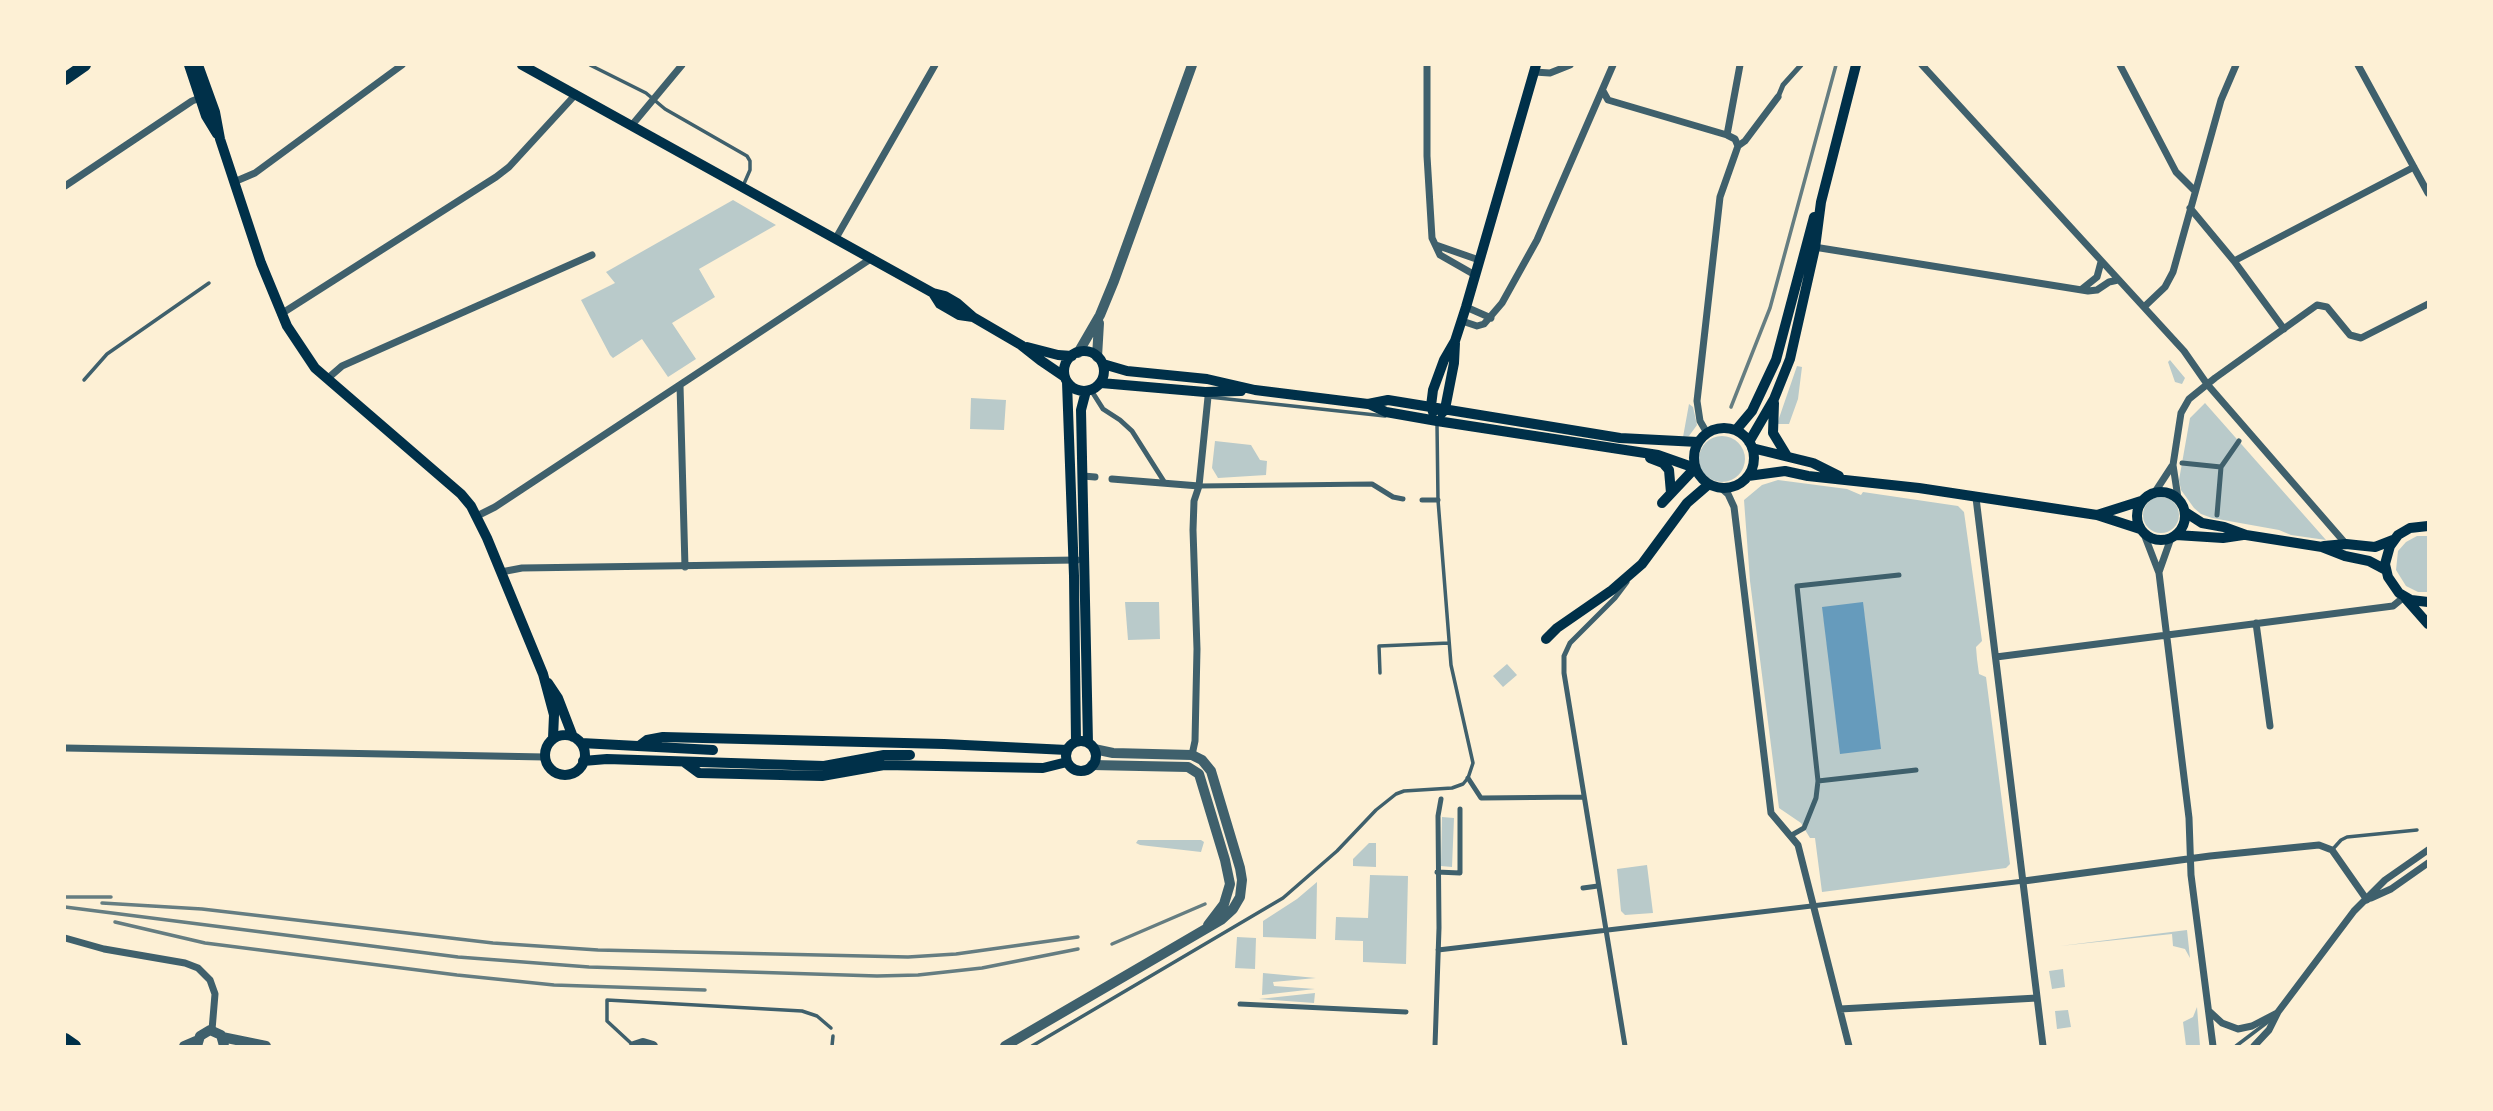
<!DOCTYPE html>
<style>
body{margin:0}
#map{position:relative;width:2493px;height:1111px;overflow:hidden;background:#fdf0d5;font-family:"IBM Plex Sans",sans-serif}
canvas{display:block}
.frame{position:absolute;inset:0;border:66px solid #fdf0d5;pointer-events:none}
</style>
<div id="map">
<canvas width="2493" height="1111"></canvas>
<div class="frame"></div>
</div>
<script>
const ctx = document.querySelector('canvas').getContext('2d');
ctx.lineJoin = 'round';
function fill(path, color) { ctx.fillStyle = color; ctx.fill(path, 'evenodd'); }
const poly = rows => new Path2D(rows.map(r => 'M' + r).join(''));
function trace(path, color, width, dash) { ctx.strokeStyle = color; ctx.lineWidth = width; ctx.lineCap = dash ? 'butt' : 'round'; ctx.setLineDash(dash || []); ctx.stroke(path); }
const green = poly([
 [733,200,776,225,699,269,715,297,672,323,696,359,668,377,642,339,613,358,610,355,581,300,615,283,606,272],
 [2170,360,2185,378,2182,384,2175,382,2168,362],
 [1797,366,1802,367,1798,399,1789,424,1777,424],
 [971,398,1006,400,1004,430,970,429],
 [2205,403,2326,540,2291,535,2279,530,2212,518,2201,514,2194,508,2181,490,2179,480,2190,418],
 [1689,404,1693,407,1697,425,1689,436,1683,437],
 '1699 459a23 23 0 1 1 46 0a23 23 0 1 1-46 0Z',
 [1215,441,1251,445,1260,460,1267,461,1266,475,1218,478,1212,468],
 [1778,480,1847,489,1861,495,1863,492,1958,506,1964,512,1982,641,1976,647,1977,659,1979,674,1986,677,2010,864,2006,868,1822,892,1815,838,1810,838,1801,823,1779,808,1750,581,1744,500,1762,485],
 '2143 515a18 18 0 1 1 36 0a18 18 0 1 1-36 0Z',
 [2417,536,2428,536,2428,592,2418,592,2406,586,2396,570,2398,551,2406,542],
 [1125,602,1159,602,1160,639,1128,640],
 [1507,664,1517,675,1503,687,1493,676],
 [1442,817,1454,818,1452,867,1441,866],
 [1138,840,1201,840,1204,842,1201,852,1140,845,1136,843],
 [1369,843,1376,843,1376,867,1353,866,1353,859],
 [1647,865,1653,913,1625,915,1621,911,1617,869],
 [1370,875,1408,876,1406,964,1363,962,1363,941,1335,940,1336,917,1368,918],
 [1317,882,1316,939,1263,937,1263,921,1297,899],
 [2187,930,2190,958,2185,949,2173,946,2172,934,2060,946],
 [1237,937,1256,938,1255,969,1235,968],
 [2063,969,2065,987,2052,989,2049,971],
 [1263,973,1316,978,1273,982,1274,986,1315,989,1262,995],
 [1315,993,1314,1003,1259,999],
 [2197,1007,2200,1046,2186,1046,2183,1022,2193,1017],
 [2068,1010,2071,1027,2057,1029,2055,1011]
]);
const water = poly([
 [1863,602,1881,749,1840,754,1822,607]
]);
const service = poly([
 [590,65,646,93,665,109,747,156,750,161,750,170,743,186],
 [84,380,107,354,209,283],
 [1209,397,1385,416],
 [1380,673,1379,646,1449,643],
 [2332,850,2341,840,2347,837,2417,830],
 [634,1046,607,1021,607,1000,802,1011,817,1016,831,1028],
 [832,1046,833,1036],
 [1032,1046,1283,898,1337,851,1376,810,1396,794,1404,791,1452,788,1463,784,1468,778,1473,763,1451,665,1438,500,1437,424],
 [2236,1046,2269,1021]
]);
const pedestrian = poly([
 [1778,97,1783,85,1801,65],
 [1091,390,1103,409,1120,420,1132,431,1165,483],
 [2182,463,2221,467,2217,515],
 [2221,467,2239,441],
 [1199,486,1372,484,1393,497,1403,499],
 [1422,500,1438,500],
 [1899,575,1797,586,1818,781,1916,770],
 [1468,778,1481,798,1583,797],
 [1790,836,1804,828,1816,798,1818,781],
 [1437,872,1460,873,1460,809],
 [1583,888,1598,886],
 [1438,950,2024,881],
 [1240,1004,1406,1012],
 [1435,1046,1439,928,1438,816,1441,799],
 [1625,1046,1564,673,1564,656,1570,643,1615,598,1627,582]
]);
const minor = poly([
 [1427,65,1427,156,1432,238,1440,255,1475,275],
 [1922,65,2184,351,2207,384,2346,544],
 [2120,65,2176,172,2195,191],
 [2358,65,2428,193],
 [1534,72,1550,73,1570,65],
 [1603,91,1608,100,1727,135,1735,139,1738,146],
 [632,125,682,65],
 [1727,135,1740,65],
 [234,182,255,173,402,65],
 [65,186,192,101,200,98],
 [2190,208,2234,261,2284,329],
 [836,238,935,65],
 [1436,245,1479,260],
 [1814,247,2088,291,2097,290,2109,282,2118,280],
 [2234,261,2414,167],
 [2082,289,2097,277,2101,262],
 [1466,307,1491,318],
 [2144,307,2165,287,2173,272,2221,100,2236,65],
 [281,314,496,177,509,167,576,94],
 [1462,321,1477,326,1484,324,1502,303,1537,240,1613,65],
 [327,379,342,366,592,255],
 [680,385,685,567],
 [1707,433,1700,421,1697,401,1720,197,1738,146,1745,141,1778,97],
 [1083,476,1095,477],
 [1112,479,1199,486],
 [1720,487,1728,494,1734,507,1771,813,1798,845,1849,1046],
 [2155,492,2172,466],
 [1976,498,2043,1046],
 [2178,498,2173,465,2181,413,2189,399,2215,378,2317,305,2327,307,2350,335,2361,338,2428,304],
 [477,516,495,507,872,258],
 [2144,534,2159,573,2189,818,2191,875,2213,1046],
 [501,572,522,568,1077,560],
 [2159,572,2171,538],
 [2256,623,2270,726],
 [1996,657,2393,606,2404,597],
 [65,748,545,757],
 [1192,755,1195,741,1197,649,1193,530,1194,501,1199,486,1208,397],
 [2024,881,2210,856,2319,845,2332,850,2367,900],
 [2371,898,2391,889,2428,863],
 [65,938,104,949,185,963,198,968,210,980,215,994,212,1030],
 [1840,1009,2037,998],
 [2209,1011,2222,1023,2238,1029,2252,1026,2277,1013],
 [2254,1046,2269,1030,2278,1012,2354,911,2385,880,2428,850]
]);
const tertiary = poly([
 [1078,353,1100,315,1114,281,1192,65],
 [1097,357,1099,323],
 [1092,765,1188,767,1199,774,1225,860,1230,884,1224,904,1208,925],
 [222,1037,266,1046],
 [184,1046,198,1040],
 [197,1046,200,1036,210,1030,221,1035,224,1046],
 [634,1046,643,1043,653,1046],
 [1005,1046,1221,920,1233,909,1240,897,1242,880,1240,868,1211,771,1202,760,1192,755,1113,753,1094,749]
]);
const secondary = poly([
 [189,65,206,116,217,134],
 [198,65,215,112,220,139,261,263,287,326,315,368,461,494,471,506,487,538,543,674,554,715,553,738],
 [522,65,933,293,945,296,957,303,973,317,1021,345,1040,360,1065,377],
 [933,293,940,304,959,315,973,317],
 [1027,347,1058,355,1072,356],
 '1064 371a20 20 0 1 1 40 0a20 20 0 1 1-40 0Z',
 [1103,364,1127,371,1207,379,1255,390,1368,404,1388,400,1620,438,1698,442],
 [1067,382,1074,576,1076,742],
 [1101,383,1205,392,1241,391],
 [1086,391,1081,410,1088,743],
 [1774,403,1773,433,1787,456],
 [1369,404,1386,412,1437,421,1658,455,1695,468,1662,503],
 [1433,412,1431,406,1433,390,1444,360,1455,341,1466,307,1536,65],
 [1442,413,1445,409,1454,363,1455,343],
 '1694 458a30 30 0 1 1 60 0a30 30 0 1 1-60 0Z',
 [1736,430,1752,411,1776,360,1814,217],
 [1749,442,1774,399,1790,359,1815,248,1821,202,1856,65],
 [1752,448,1813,463,1839,476],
 [1650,458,1663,463,1669,470,1671,493],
 [1748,476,1785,471,1808,476,1919,488,2097,515,2140,529],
 '2137 516a24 24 0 1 1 48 0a24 24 0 1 1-48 0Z',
 [2185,512,2202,523,2224,527,2246,535,2322,547,2345,556,2369,561,2386,570],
 [2097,515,2141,501],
 [2428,526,2410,528,2398,535,2390,546,2385,564,2388,577,2399,593,2411,600,2428,602],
 [2176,535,2223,538,2243,535],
 [2324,546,2346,544,2375,547,2393,540],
 [2406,599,2428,624],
 [1546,639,1557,628,1612,590,1642,564,1687,503,1709,484],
 [548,683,558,698,573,737],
 '545 755a20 20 0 1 1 40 0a20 20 0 1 1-40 0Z',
 '1066 756a15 15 0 1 1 30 0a15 15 0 1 1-30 0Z',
 [581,743,713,750],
 [639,746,647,740,663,737,944,744,1067,750],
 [583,761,607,759,824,766,884,755,910,755],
 [684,762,699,773,822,776,884,765,1043,768,1067,762]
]);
const primary = poly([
 [65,79,85,65],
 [65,1039,75,1046]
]);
const rail = poly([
 [1731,407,1770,308,1836,65],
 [65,897,111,897],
 [102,903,202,909,493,943,598,950,908,957,956,954,1078,937],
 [65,907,458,957,589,967,877,976,918,975,982,968,1078,949],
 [115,922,205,943,457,975,554,985,705,990],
 [1112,944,1205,904]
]);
fill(green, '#b9caca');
fill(water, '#669bbc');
trace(service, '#3f606c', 3.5);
trace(pedestrian, '#3f606c', 5);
trace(minor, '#3f606c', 7);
trace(tertiary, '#3f606c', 10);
trace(secondary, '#003049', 10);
trace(primary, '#003049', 12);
trace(rail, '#657d81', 3.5);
</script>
